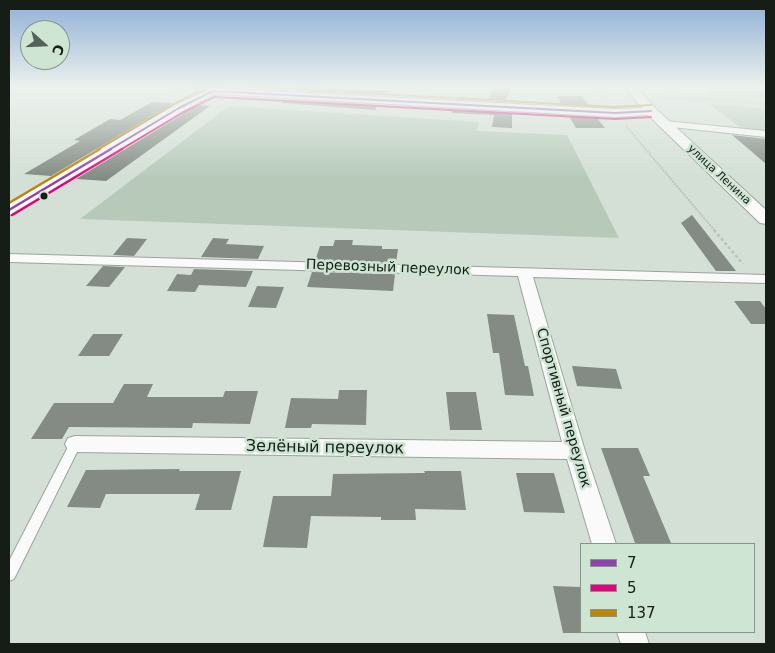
<!DOCTYPE html>
<meta charset="utf-8">
<style>
body{margin:0}
#map{position:relative;width:775px;height:653px;overflow:hidden;background:#d4e0d6;font-family:"DejaVu Sans",sans-serif}
canvas{display:block}
.frame{position:absolute;inset:0;border:10px solid #151d16;pointer-events:none}
.legend{position:absolute;left:580px;top:543px;width:175px;height:90px;box-sizing:border-box;background:#cfe5d3;border:1px solid #859587;margin:0;padding:6px 9px;list-style:none;font-size:15px;color:#151d16}
.legend li{display:flex;align-items:center;gap:10px;height:25px}
.legend b{width:25px;border:1px solid #859587}
.north{position:absolute;left:20px;top:20px;width:50px;height:50px;box-sizing:border-box;background:#cfe5d3;border:1px solid #859587;border-radius:50%;rotate:110deg;font-size:14px;font-weight:700;line-height:20px;text-align:center;color:#151d16}
.north::after{content:'';display:block;margin:auto;width:18px;height:22px;background:#586159;clip-path:polygon(50% 0,100% 100%,50% 72%,0 100%)}
</style>
<div id="map">
<canvas width="775" height="653"></canvas>
<div class="frame"></div>
<ul class="legend">
<li><b style="height:6px;background:#8e44ad"></b>7</li>
<li><b style="height:6px;background:#e5007d"></b>5</li>
<li><b style="height:6px;background:#be8406"></b>137</li>
</ul>
<div class="north">С</div>
</div>
<script>
const ctx = document.querySelector('canvas').getContext('2d');
ctx.lineJoin = 'round';
function fill(path, color) { ctx.fillStyle = color; ctx.fill(path, 'evenodd'); }
const poly = rows => new Path2D(rows.map(r => 'M' + r).join(''));
function trace(path, color, width, dash) { ctx.strokeStyle = color; ctx.lineWidth = width; ctx.lineCap = dash ? 'butt' : 'round'; ctx.setLineDash(dash || []); ctx.stroke(path); }
function label(font, color, halo, rows, align = 'center') {
  ctx.font = font + ' "DejaVu Sans",sans-serif'; ctx.lineWidth = 5; ctx.setLineDash([]); ctx.textBaseline = 'middle'; ctx.strokeStyle = halo; ctx.fillStyle = color; for (const [text, x, y, turn = 0] of rows) {
    ctx.save(); ctx.translate(x, y); ctx.rotate((+turn || 0) * Math.PI / 180); ctx.textAlign = isNaN(turn) ? turn : align; if (halo) ctx.strokeText(text, 0, 0); ctx.fillText(text, 0, 0); ctx.restore();
  }
}
const built = poly([
 [711,93,766,98,766,109,690,102,684,96,709,96]
]);
const green = poly([
 [706,87,766,87,766,98,711,93],
 [709,104,766,109,766,131,741,128],
 [229,106,479,122,477,131,567,135,619,238,80,219]
]);
const building = poly([
 [301,87,335,88,388,91,385,95,297,91],
 [494,87,511,87,506,100,513,100,513,102,457,99,458,97,488,99],
 [557,96,582,96,589,106,562,105],
 [285,100,378,105,375,110,282,103],
 [152,102,174,103,51,176,24,174,80,141,74,140,110,119,120,120],
 [198,105,210,106,106,181,76,179],
 [453,110,512,113,512,128,492,127,494,115,452,113],
 [569,116,597,118,605,128,576,128],
 [732,135,766,139,766,164,751,151],
 [692,215,736,271,716,271,681,223],
 [127,238,147,239,134,256,113,255],
 [213,238,229,239,226,244,264,246,258,259,201,257],
 [335,240,353,240,352,245,382,246,382,249,398,249,396,263,315,261,320,246,333,246],
 [103,266,125,267,109,287,86,286],
 [194,269,253,271,246,287,199,285,195,292,167,291,177,274,191,275],
 [312,272,395,274,393,291,307,287],
 [257,286,284,287,276,308,248,307],
 [734,301,760,301,766,309,766,324,751,324],
 [487,314,514,315,525,366,528,366,534,396,505,395,499,353,493,353],
 [93,334,123,334,109,356,78,356],
 [572,366,616,369,622,389,577,386],
 [124,384,153,384,147,397,223,397,225,391,258,391,250,424,193,423,192,428,69,427,62,439,31,439,54,403,113,403],
 [339,390,367,390,366,425,312,424,311,428,285,428,291,398,338,399],
 [446,392,476,392,482,430,450,430],
 [601,448,638,448,650,476,643,476,671,543,635,543],
 [180,469,179,471,241,471,231,510,195,510,200,494,106,494,100,508,67,507,86,470],
 [424,471,461,471,466,510,415,509,416,520,381,520,381,517,311,516,307,548,263,547,273,496,331,496,333,474,425,473],
 [516,473,554,473,565,513,524,512],
 [553,586,581,587,581,633,563,633]
]);
const pathFar1 = poly([
 [597,87,606,99],
 [669,87,681,98],
 [660,98,712,99,766,104],
 [626,126,715,231]
]);
const path = poly([
 [714,230,743,264]
]);
const service = poly([
 [173,87,185,87,215,91,213,92,173,87],
 [75,440,79,441,81,444,14,579,9,581,9,561,71,441,75,440]
]);
const minor = poly([
 [665,121,766,131,766,137,662,126,661,124,665,121],
 [9,254,766,275,766,283,533,277,585,451,616,544,592,544,567,459,75,452,68,450,65,444,68,438,75,436,562,442,518,276,9,262,9,254],
 [617,632,645,632,649,644,621,644,617,632]
]);
const secondary = poly([
 [624,87,636,87,655,108,766,210,766,224,760,223,648,115,615,117,215,94,183,111,15,214,9,215,9,203,175,105,213,88,573,107,615,109,642,108,624,87]
]);
const bus1Far1 = poly([
 [109,150,179,108,213,91,615,113,651,111]
]);
const bus1 = poly([
 [9,210,111,149]
]);
const bus2Far1 = poly([
 [120,150,182,113,214,97,615,119,651,117]
]);
const bus2 = poly([
 [12,215,122,149]
]);
const bus3Far1 = poly([
 [251,87,615,107,651,105],
 [97,150,176,103,207,87]
]);
const bus3 = poly([
 [9,203,100,149]
]);
const markers = [
 [44,196,4.5,"#151d16"]
];
const farStreetnames = [
 ["улица Ленина",719,175,43]
];
const streetNames = [
 ["Перевозный переулок",388,268,2],
 ["Спортивный переулок",563,408,74]
];
const nearStreetnames = [
 ["Зелёный переулок",325,448,1]
];
fill(built, '#c8ddcc');
fill(green, '#b7caba');
fill(building, '#838b84');
trace(service, '#9aa49c', 2);
trace(minor, '#9aa49c', 2);
trace(secondary, '#9aa49c', 2);
trace(pathFar1, '#bec2bf', 2, [2, 1]);
trace(path, '#bec2bf', 2.5, [3, 2.5]);
fill(service, '#f9faf9');
fill(minor, '#f9faf9');
fill(secondary, '#f9faf9');
trace(bus1Far1, '#8e44ad', 2);
trace(bus1, '#8e44ad', 2.5);
trace(bus2Far1, '#e5007d', 2);
trace(bus2, '#e5007d', 2.5);
trace(bus3Far1, '#be8406', 2);
trace(bus3, '#be8406', 2.5);
const sky = ctx.createLinearGradient(0, 0, 0, 178);
sky.addColorStop(0, '#8fafd7');
sky.addColorStop(0.49, '#ecf1ed');
sky.addColorStop(1, '#ecf1ed00');
ctx.fillStyle = sky;
ctx.fillRect(0, 0, 775, 178);
for (const [x, y, r, color] of markers) { const dot = new Path2D(); dot.arc(x, y, r, 0, 2 * Math.PI); ctx.fillStyle = color; ctx.fill(dot); trace(dot, '#cfe5d3', 2); }
label('11px', '#151d16', '#cfe5d3', farStreetnames);
label('14px', '#151d16', '#cfe5d3', streetNames);
label('16px', '#151d16', '#cfe5d3', nearStreetnames);
</script>
